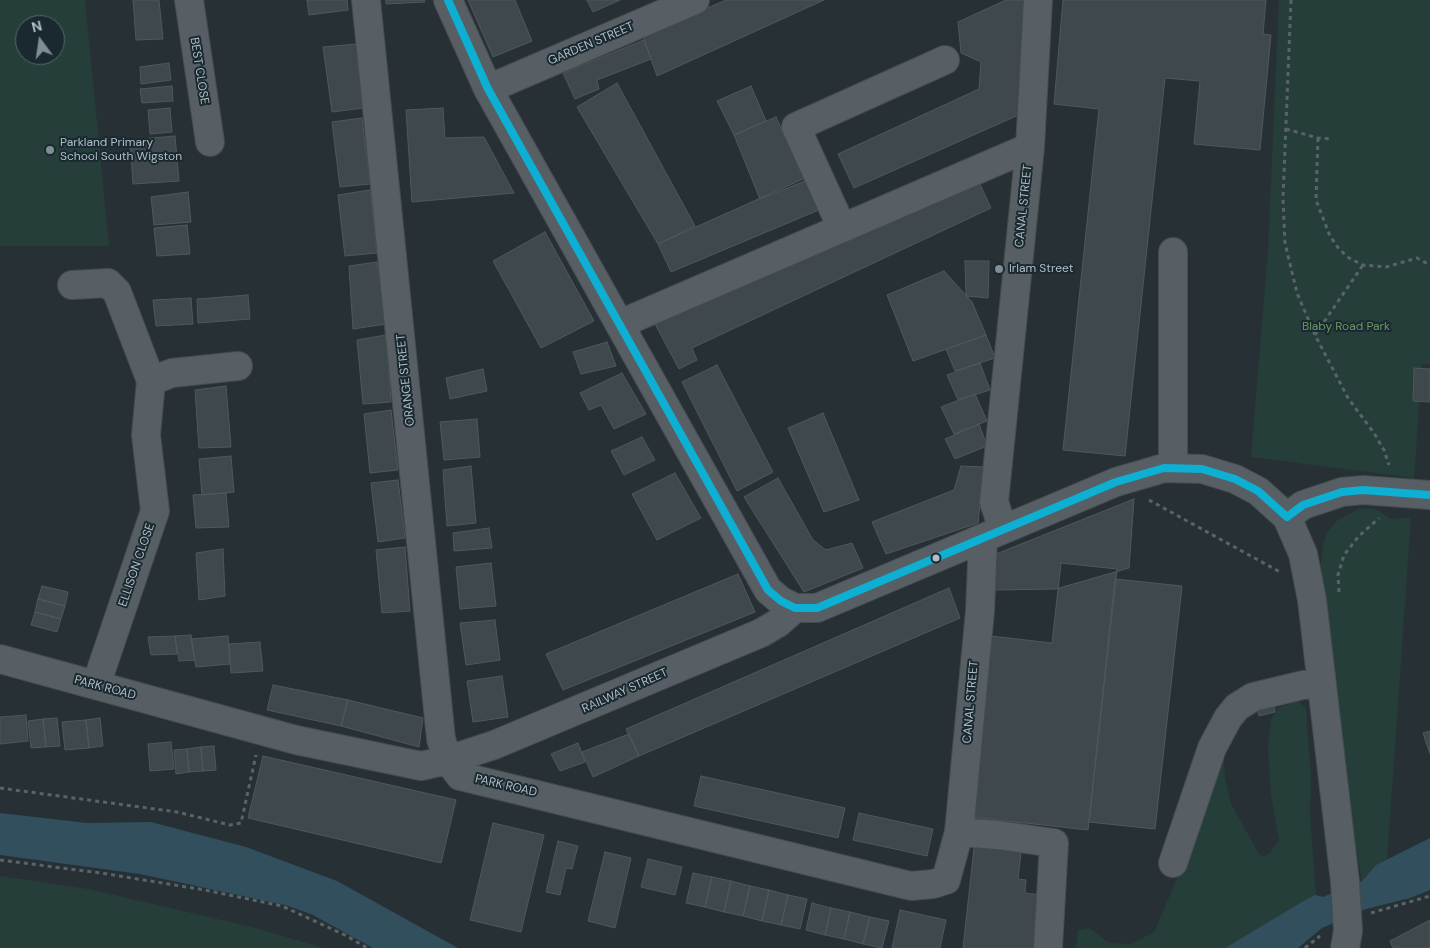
<!DOCTYPE html>
<style>
body{margin:0}
#map{position:relative;width:1430px;height:948px;overflow:hidden;background:#273135;font-family:"DM Sans",sans-serif}
canvas{display:block}
.north{position:absolute;left:15px;top:15px;width:50px;height:50px;box-sizing:border-box;background:#1a2930;border:1px solid #56656c;border-radius:50%;rotate:346deg;font-size:14px;font-weight:700;line-height:20px;text-align:center;color:#b0bfc7}
.north::after{content:'';display:block;margin:auto;width:18px;height:22px;background:#808d94;clip-path:polygon(50% 0,100% 100%,50% 72%,0 100%)}
</style>
<div id="map">
<canvas width="1430" height="948"></canvas>
<div class="north">N</div>
</div>
<script>
const ctx = document.querySelector('canvas').getContext('2d');
ctx.lineJoin = 'round';
function fill(path, color) { ctx.fillStyle = color; ctx.fill(path, 'evenodd'); }
const poly = rows => new Path2D(rows.map(r => 'M' + r).join(''));
function trace(path, color, width, dash) { ctx.strokeStyle = color; ctx.lineWidth = width; ctx.lineCap = dash ? 'butt' : 'round'; ctx.setLineDash(dash || []); ctx.stroke(path); }
function label(font, color, halo, rows, align = 'center') {
  ctx.font = font + ' "DM Sans",sans-serif'; ctx.lineWidth = 4; ctx.setLineDash([]); ctx.textBaseline = 'middle'; ctx.strokeStyle = halo; ctx.fillStyle = color; for (const [text, x, y, turn = 0] of rows) {
    ctx.save(); ctx.translate(x, y); ctx.rotate((+turn || 0) * Math.PI / 180); ctx.textAlign = isNaN(turn) ? turn : align; if (halo) ctx.strokeText(text, 0, 0); ctx.fillText(text, 0, 0); ctx.restore();
  }
}
const green = poly([
 [0,0,85,0,109,246,0,246],
 [25,25,55,25,55,55,25,55],
 [1279,0,1430,0,1430,364,1422,364,1414,478,1251,457,1268,251],
 [1360,508,1375,509,1391,519,1411,517,1387,860,1376,865,1362,881,1341,768,1321,569,1323,545,1328,531,1338,520],
 [1298,701,1306,708,1311,779,1310,814,1316,895,1225,948,1076,948,1078,930,1089,928,1109,943,1131,944,1154,932,1181,869,1223,748,1225,779,1231,804,1259,854,1264,856,1270,853,1279,840,1271,795,1268,747,1271,720,1278,708],
 [0,876,88,889,256,928,323,948,0,948]
]);
const water = poly([
 [0,813,87,823,151,822,246,847,337,881,458,948,373,948,311,914,285,905,140,874,0,855],
 [1430,838,1430,890,1410,898,1366,909,1322,928,1298,948,1225,948,1307,899,1316,895,1323,897,1362,881,1376,865]
]);
const building = poly([
 [133,0,159,0,163,39,136,40,133,0],
 [307,0,347,0,348,10,309,15,307,0],
 [386,0,424,0,425,2,386,4,386,0],
 [468,0,515,0,532,41,493,57,468,0],
 [587,0,620,0,593,12,587,0],
 [726,0,824,0,657,76,643,36,726,0],
 [1006,0,1024,0,1023,113,854,188,838,154,979,89,981,62,961,53,958,22,1006,0],
 [1063,0,1266,0,1263,34,1271,35,1260,150,1194,144,1200,81,1165,78,1125,456,1063,450,1099,109,1054,104,1063,0],
 [644,40,651,59,597,80,599,89,575,99,563,73,644,40],
 [357,44,364,108,332,112,323,47,357,44],
 [169,63,171,80,141,84,140,67,169,63],
 [617,83,695,226,658,244,577,107,617,83],
 [172,86,173,101,142,103,140,89,172,86],
 [751,86,766,121,734,135,717,101,751,86],
 [170,108,172,132,150,134,148,110,170,108],
 [443,108,445,138,484,137,514,193,412,202,406,110,443,108],
 [776,117,805,181,760,199,734,135,776,117],
 [362,118,370,184,340,187,332,122,362,118],
 [175,136,179,181,133,184,130,140,175,136],
 [812,175,826,207,671,272,658,244,812,175],
 [978,180,991,208,692,348,697,360,679,369,655,324,978,180],
 [370,190,377,253,345,256,338,195,370,190],
 [188,192,191,222,154,225,151,197,188,192],
 [187,225,190,254,157,256,154,228,187,225],
 [545,232,594,321,541,348,493,261,545,232],
 [965,261,989,261,988,298,966,296,965,261],
 [377,262,386,324,353,329,349,266,377,262],
 [944,271,972,302,986,335,913,361,887,295,944,271],
 [248,295,250,319,198,323,197,299,248,295],
 [191,298,193,324,156,326,153,300,191,298],
 [386,335,391,402,363,404,357,340,386,335],
 [986,335,995,358,955,371,946,349,986,335],
 [607,342,616,366,581,374,573,352,607,342],
 [980,363,990,390,958,400,947,375,980,363],
 [717,365,773,472,737,491,682,382,717,365],
 [1414,368,1430,369,1430,402,1413,401,1414,368],
 [483,369,487,391,450,399,446,378,483,369],
 [622,373,646,414,614,429,601,405,589,410,580,393,622,373],
 [226,386,231,447,199,448,195,390,226,386],
 [975,394,987,421,954,434,941,407,975,394],
 [391,410,398,470,370,473,364,414,391,410],
 [823,413,859,500,824,512,788,428,823,413],
 [477,419,480,457,444,460,440,422,477,419],
 [979,424,987,446,955,459,945,439,979,424],
 [642,437,655,460,624,475,611,451,642,437],
 [231,456,234,492,202,495,199,459,231,456],
 [471,466,476,523,447,526,443,470,471,466],
 [961,466,984,467,978,523,886,554,872,522,954,490,961,466],
 [675,473,701,518,657,540,632,494,675,473],
 [778,478,813,540,826,550,852,543,863,568,804,592,744,497,778,478],
 [398,480,405,538,378,542,371,483,398,480],
 [226,493,229,527,196,528,193,495,226,493],
 [1134,499,1129,568,1056,589,993,590,996,554,1134,499],
 [489,528,492,548,454,551,453,533,489,528],
 [405,547,410,611,382,613,376,550,405,547],
 [223,549,225,596,199,600,196,553,223,549],
 [491,563,496,606,460,609,456,567,491,563],
 [1061,563,1117,569,1088,830,971,817,991,636,1052,643,1061,563],
 [738,574,755,612,563,690,546,654,738,574],
 [1115,579,1182,586,1155,829,1089,822,1115,579],
 [42,586,68,592,65,606,38,599,42,586],
 [949,588,960,618,639,756,626,729,949,588],
 [38,599,65,606,61,619,35,612,38,599],
 [35,612,61,619,57,632,31,625,35,612],
 [495,620,500,660,466,665,460,623,495,620],
 [191,635,195,660,179,661,175,636,191,635],
 [175,636,177,654,151,655,148,637,175,636],
 [228,636,230,664,196,667,191,639,228,636],
 [260,642,263,671,231,673,229,644,260,642],
 [502,676,508,717,473,722,467,681,502,676],
 [273,685,348,700,341,726,267,710,273,685],
 [348,700,423,718,419,747,341,726,348,700],
 [1274,703,1275,712,1259,716,1257,707,1274,703],
 [26,715,28,741,0,744,0,717,26,715],
 [57,718,60,746,46,747,43,719,57,718],
 [100,718,103,746,89,748,86,720,100,718],
 [43,719,46,747,31,748,28,721,43,719],
 [86,720,89,748,65,750,62,722,86,720],
 [1430,731,1430,754,1423,733,1430,731],
 [629,734,639,756,593,777,582,752,629,734],
 [171,742,174,769,150,771,148,744,171,742],
 [578,743,585,762,560,771,551,754,578,743],
 [214,746,216,770,203,771,201,747,214,746],
 [201,747,203,771,189,772,187,749,201,747],
 [187,749,189,772,176,774,174,750,187,749],
 [263,756,456,800,441,863,248,818,263,756],
 [701,776,845,808,838,838,694,806,701,776],
 [859,813,933,829,927,856,853,840,859,813],
 [493,823,544,835,521,932,470,920,493,823],
 [975,839,1022,844,1018,879,1026,880,1025,893,1040,895,1034,948,963,948,975,839],
 [558,841,578,846,572,869,566,868,560,895,546,892,558,841],
 [605,852,631,858,615,928,588,921,605,852],
 [648,859,682,867,675,895,641,887,648,859],
 [693,873,712,877,705,907,686,903,693,873],
 [712,877,731,881,724,912,705,907,712,877],
 [731,881,750,886,743,916,724,912,731,881],
 [750,886,769,890,762,921,743,916,750,886],
 [769,890,788,895,781,925,762,921,769,890],
 [788,895,807,899,800,929,781,925,788,895],
 [812,903,831,908,825,935,806,930,812,903],
 [831,908,850,912,844,939,825,935,831,908],
 [900,910,946,920,940,948,892,948,900,910],
 [850,912,870,917,863,944,844,939,850,912],
 [870,917,889,921,882,948,863,944,870,917],
 [1430,920,1430,948,1393,948,1390,941,1430,920]
]);
const path = poly([
 [1291,0,1283,198,1285,243,1297,293,1315,335,1348,398,1374,433,1384,450,1389,465],
 [1286,129,1318,138,1331,139],
 [1318,138,1316,200,1330,236,1339,249,1349,258,1363,265,1386,267,1417,258,1430,265],
 [1315,335,1363,265],
 [1149,500,1280,572],
 [1339,592,1338,575,1344,555,1359,536,1379,518],
 [0,788,177,812,230,825,241,823,256,755],
 [0,860,101,873,205,890,282,906,347,936,367,948],
 [1371,913,1430,896],
 [1305,948,1320,936]
]);
const minor = poly([
 [189,0,210,142],
 [366,0,441,739,448,760,494,745,761,633,778,623,795,608],
 [448,0,488,89,768,590,781,601,795,608,817,608,1116,482,1164,468,1202,469,1235,479,1258,491,1287,517,1303,554,1312,600,1345,882],
 [488,89,695,0],
 [842,228,796,127,945,60],
 [1173,252,1173,468],
 [72,285,108,283,117,292,151,381,146,435,155,511,96,685],
 [620,324,1030,147],
 [151,381,172,373,238,366],
 [1287,517,1303,505,1342,492,1363,490,1430,495],
 [1003,529,994,502,1030,147,1038,0],
 [0,659,296,740,421,766,448,760,460,776,911,886,933,884,946,880,959,832,980,611,983,539],
 [959,832,998,835,1054,843,1048,948],
 [1173,863,1212,748,1228,718,1237,707,1253,697,1303,685,1322,684],
 [1345,948,1348,931]
]);
const minorBridge = poly([
 [1345,882,1348,931]
]);
const bus1 = poly([
 [448,0,488,89,768,590,781,601,795,608,817,608,1116,482,1164,468,1202,469,1235,479,1258,491,1287,517,1303,505,1342,492,1363,490,1430,495]
]);
const markers = [
 [50,150,5,"#808d94"],
 [999,269,5,"#808d94"],
 [936,558,4.5,"#b0bfc7"]
];
const streetNames = [
 ["GARDEN STREET",591,44,-23],
 ["BEST CLOSE",199,71,81],
 ["CANAL STREET",1024,206,-84],
 ["ORANGE STREET",406,380,-96],
 ["ELLISON CLOSE",137,565,-71],
 ["PARK ROAD",105,688,15],
 ["RAILWAY STREET",625,691,-24],
 ["CANAL STREET",971,702,-85],
 ["PARK ROAD",506,786,13]
];
const poiNames = [
 ["Parkland Primary",60,143],
 ["School South Wigston",60,157],
 ["Irlam Street",1009,269]
];
const parkNames = [
 ["Blaby Road Park",1346,327]
];
fill(green, '#263e3a');
fill(water, '#314f5d');
fill(building, '#3f484c');
trace(building, '#4f585d', 1);
trace(minor, '#454c50', 30);
trace(path, '#5a6468', 3, [4, 4]);
trace(minor, '#575f64', 28);
trace(minorBridge, '#454c50', 30, []);
trace(minorBridge, '#575f64', 28);
trace(bus1, '#0dafd3', 8);
for (const [x, y, r, color] of markers) { const dot = new Path2D(); dot.arc(x, y, r, 0, 2 * Math.PI); ctx.fillStyle = color; ctx.fill(dot); trace(dot, '#1a2930', 2); }
label('12px', '#b0bfc7', '#1a2930', streetNames);
label('12px', '#b0bfc7', '#1a2930', poiNames, 'left');
label('12px', '#689966', '#1a2930', parkNames);
</script>
